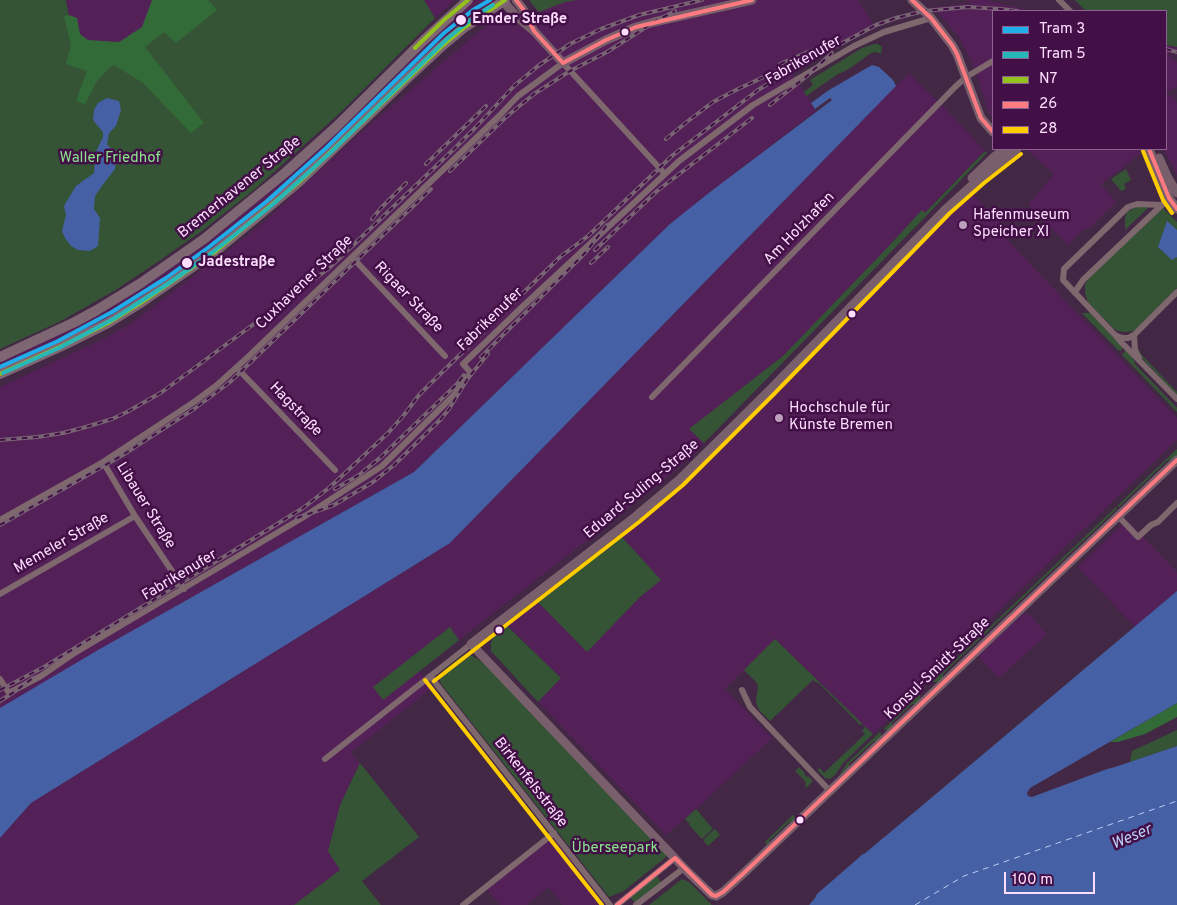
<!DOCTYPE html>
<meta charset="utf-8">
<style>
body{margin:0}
#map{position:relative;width:1177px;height:905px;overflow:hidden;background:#422844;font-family:Overpass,sans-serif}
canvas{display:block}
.legend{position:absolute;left:992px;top:10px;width:175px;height:140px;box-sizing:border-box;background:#420f46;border:1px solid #8d6290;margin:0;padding:6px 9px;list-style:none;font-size:15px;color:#fddefe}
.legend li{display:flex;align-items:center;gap:10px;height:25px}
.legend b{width:25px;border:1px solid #8d6290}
.scale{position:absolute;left:1004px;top:872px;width:91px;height:22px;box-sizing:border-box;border:2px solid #fddefe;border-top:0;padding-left:6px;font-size:15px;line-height:18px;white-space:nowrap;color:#fddefe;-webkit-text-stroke:4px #420f46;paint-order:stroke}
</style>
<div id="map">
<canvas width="1177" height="905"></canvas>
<ul class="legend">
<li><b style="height:6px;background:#20aeea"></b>Tram 3</li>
<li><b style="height:6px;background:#26b8b8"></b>Tram 5</li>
<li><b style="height:6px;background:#95c11f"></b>N7</li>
<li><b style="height:6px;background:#fe7a81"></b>26</li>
<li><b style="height:6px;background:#fc0"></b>28</li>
</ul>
<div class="scale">100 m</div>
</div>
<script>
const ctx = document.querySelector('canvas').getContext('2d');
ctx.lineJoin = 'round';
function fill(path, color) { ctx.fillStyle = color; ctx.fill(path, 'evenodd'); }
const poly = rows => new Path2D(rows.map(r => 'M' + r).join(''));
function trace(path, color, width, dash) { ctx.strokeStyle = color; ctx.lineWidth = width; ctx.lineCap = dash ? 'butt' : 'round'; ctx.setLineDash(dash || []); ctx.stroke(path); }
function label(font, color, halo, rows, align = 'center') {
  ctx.font = font + ' Overpass,sans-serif'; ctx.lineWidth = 5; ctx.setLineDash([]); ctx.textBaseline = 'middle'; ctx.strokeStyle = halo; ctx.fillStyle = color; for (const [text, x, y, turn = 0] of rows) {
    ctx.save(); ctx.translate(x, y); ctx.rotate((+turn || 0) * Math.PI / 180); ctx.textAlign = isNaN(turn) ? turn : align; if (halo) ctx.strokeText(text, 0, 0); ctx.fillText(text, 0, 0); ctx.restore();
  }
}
const built = poly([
 [66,0,168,0,148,29,114,49,74,45],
 [424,0,455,0,435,18],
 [474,0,494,0,494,2,323,157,205,255,106,320,0,371,0,361,178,262,465,6],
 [530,0,858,0,876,28,827,53,792,73,816,111,710,192,670,224,414,472,98,650,0,708,0,387,95,343,128,326,262,224,352,140,497,16,507,18,517,26,539,13,531,3],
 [965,0,986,0,1030,11,993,11,993,118,989,114,974,66,959,37,933,7,973,3],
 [1166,45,1177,47,1177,55,1169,53,1168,54,1177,63,1177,87,1166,93],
 [909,74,947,110,985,151,924,213,921,211,887,248,783,356,690,429,704,443,694,454,650,491,459,640,450,627,410,659,432,688,350,753,360,763,340,805,340,870,294,905,0,905,0,838,31,803,450,543,896,86],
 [1173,94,1177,104,1177,176,1164,149,1166,149,1166,97],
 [1028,149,1138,149,1140,154,1101,184,1116,202,1088,230,1085,228,1068,245,1028,205,1054,174,1027,150],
 [972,193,999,222,999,231,1177,418,1177,440,920,686,921,688,873,734,775,639,725,689,772,738,696,809,666,835,538,702,561,678,507,625,537,601,587,651,640,597,661,580,621,536,693,476],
 [1127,520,1177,572,1177,591,1135,627,1078,567],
 [1023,613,1029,614,1047,634,999,678,980,659,979,654],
 [553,837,605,905,563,905,549,887,527,905,500,905,487,889]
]);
const green = poly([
 [0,0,66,0,74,45,114,49,148,29,168,0,424,0,435,18,340,113,255,189,203,230,159,261,114,291,59,322,0,349],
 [530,0,577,0,565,2,539,12,531,3],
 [1075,0,1177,0,1177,47,1166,45,1166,11,1086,11],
 [874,44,878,44,882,47,881,54,876,52,871,53,853,66,845,71,838,74,806,96,804,92,813,85,810,80,862,48],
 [985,151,987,153,927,215,704,443,689,429,783,356,887,248,922,210,925,213],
 [1126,169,1131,180,1124,184,1126,189,1121,191,1111,179],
 [1136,207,1149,207,1125,230,1125,218,1127,212],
 [1163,208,1177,222,1177,288,1134,331,1126,332,1118,331,1113,328,1088,302,1085,293,1085,285,1089,278],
 [1082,313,1090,313,1123,348,1120,351,1118,350],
 [1137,346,1141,354,1177,392,1177,395,1141,357,1138,352],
 [1126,350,1134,360,1135,364,1177,408,1177,412,1122,355],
 [1177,449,1177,456,1173,460,1168,460,1119,507,1117,506],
 [1116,507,1117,509,943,674,943,678,939,682,932,682],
 [621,536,661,580,640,597,587,652,537,601],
 [506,625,561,678,538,702,491,651,491,643,494,635],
 [450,627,459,640,383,700,373,687],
 [775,639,873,734,844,762,835,775,830,779,825,778,817,770,820,768,824,773,865,734,862,731,865,727,862,724,860,725,818,682,817,683,813,680,770,721,759,710,756,703,757,693,758,687,757,683,744,670],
 [464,655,470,655,478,659,491,670,666,854,666,857,624,891,609,897,442,685,440,681,440,677,444,670,459,658],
 [920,694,920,700,916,704,912,704,892,723,892,726,889,730,885,730,884,729],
 [1177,730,1177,746,1130,762,1132,751],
 [880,732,881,734,881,737,877,741,874,741,849,764,849,768,839,777,839,776,847,763],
 [360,763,419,837,362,881,381,905,294,905,340,870,328,851,340,805],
 [799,767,805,773,804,774,807,777,808,776,813,781,806,788,805,786,806,784,804,780,795,771],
 [696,809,713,829,702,839,689,825,690,824,685,819],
 [793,815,796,818,793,821,789,822,769,841,769,845,768,846,765,842],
 [715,829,720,835,708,846,703,840],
 [657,876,661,882,635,903,630,897],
 [682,879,689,882,712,905,649,905]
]);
const forest = poly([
 [152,0,208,0,217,10,176,43,164,32,145,47,204,123,191,133,143,83,114,65,109,68,97,81,85,104,76,101,87,71,66,64,71,45,64,16,69,15,77,18,80,34,88,40,119,42,142,27],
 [1177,703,1177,717,1145,734,1118,742,1110,742]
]);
const water = poly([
 [872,65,879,67,893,80,896,86,450,543,31,803,0,838,0,708,98,650,414,472,670,224,710,192,832,100,830,98,815,109,811,103,829,90],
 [107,98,119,101,121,110,116,126,109,133,107,144,117,156,115,169,104,183,95,196,94,209,100,218,98,246,90,251,78,250,71,246,65,238,62,231,66,215,64,206,76,186,94,173,96,152,103,137,103,132,93,120,94,110,98,103],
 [1167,221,1177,230,1177,257,1172,260,1158,247],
 [1177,591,1177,703,1030,788,1027,793,1028,796,1032,797,1107,769,1115,767,1177,746,1177,905,809,905,815,898,817,894,863,854,864,854,924,804]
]);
const ferry = poly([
 [915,905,964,876,1177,801]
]);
const street = poly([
 [1059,0,1070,11],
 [1162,205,1137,204,1128,207,1064,269,1063,280,1115,335,1119,337,1123,338,1128,338,1134,335,1177,292],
 [352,257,445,356],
 [1075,292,1083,280,1164,203],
 [1134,335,1135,350,1139,358],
 [1116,336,1122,343,1177,399],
 [237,368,335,470],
 [652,397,955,87,966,77,993,61],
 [103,462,135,516,184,589],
 [1118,516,1138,537,1151,525,1158,522,1177,503],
 [0,520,103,462,194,402,217,385,249,356,499,116,518,96,563,63,665,174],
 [0,594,135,516],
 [430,676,610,905],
 [0,679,9,693,41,676,73,654,302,518,382,466,452,397,471,373,463,364,521,308,679,161,753,105,854,46,884,32,931,18],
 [742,690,750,707,830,791],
 [325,759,471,644],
 [463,905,554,833],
 [617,905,675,858],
 [636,905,684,868]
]);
const secondary = poly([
 [516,0,523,9,532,26],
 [912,0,931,18,952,45,957,54,981,118,993,132],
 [503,1,516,16,534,31,563,63,606,40,636,27,654,22,752,0],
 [1017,149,980,178,946,209,770,390,679,480,635,517,471,644,688,872,712,895,716,896,723,892,746,871,1177,460],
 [1149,149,1169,198,1177,209],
 [1159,158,1168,178,1177,193],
 [972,178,994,157,1005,149]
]);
const primary = poly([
 [0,357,75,322,97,310,141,283,204,239,286,172,335,128,424,40,468,0],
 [0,374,64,345,108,323,142,302,216,251,299,182,411,75,441,47,465,27,505,0]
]);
const rail = poly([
 [1166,49,1177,52],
 [780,64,833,41],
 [770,105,807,76,832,53],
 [666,139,688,121,713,102,736,90,789,65],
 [426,164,486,106],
 [450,171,506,117,534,94,570,71,607,52,654,22,675,11],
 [372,219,381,208,406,183],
 [595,250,657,191,752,118],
 [591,263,608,247],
 [481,357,585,253,607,225],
 [0,440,37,437,63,433,86,427,112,419,127,412,162,392,328,269,455,148,475,128,515,85,538,66,570,44,601,29,639,15,702,0],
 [335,489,359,475,381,457,457,384,464,375],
 [297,518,334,505,373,482,394,465,441,419,449,409,468,378,488,354],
 [0,525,121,456,194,409,230,382,431,189],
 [0,690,44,667,191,577,303,508,330,487,388,433,404,415,419,395,429,385,560,257,588,236,673,155,758,90,781,76,876,25,896,18,924,11,968,7,1001,9,1017,11],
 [0,701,14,692,33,678]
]);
const bus1 = poly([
 [415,48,444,20,468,0],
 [0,374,64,345,108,323,142,302,216,251,299,182,441,47,465,27,505,0]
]);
const bus2 = poly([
 [516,0,523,9,534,31,563,63],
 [912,0,931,18,952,45,957,54,981,118,993,132],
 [563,63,606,40,636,27,752,0],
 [1149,149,1169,198,1177,209],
 [716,896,723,892,746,871,1177,460],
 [617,905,675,858,712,895,716,896]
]);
const bus3 = poly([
 [1143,151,1163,200,1172,213],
 [425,680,602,905],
 [434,681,639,522,683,485,774,394,950,213,984,183,1021,154]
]);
const tram1 = poly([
 [0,367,58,341,112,312,166,278,209,247,267,201,325,149,444,33,473,10,490,0]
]);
const tram2 = poly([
 [3,373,61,347,115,318,169,283,213,252,271,206,329,154,448,38,477,15,493,5]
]);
const markers = [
 [461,20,6,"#fddefe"],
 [625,32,4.5,"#fddefe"],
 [963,225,5,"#bc9ebd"],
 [187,263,6,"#fddefe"],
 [852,314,4.5,"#fddefe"],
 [779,418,5,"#bc9ebd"],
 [499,630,4.5,"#fddefe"],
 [800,820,4.5,"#fddefe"]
];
const stopNames = [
 ["Emder Straße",472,20],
 ["Jadestraße",198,263]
];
const streetNames = [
 ["Fabrikenufer",804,61,-30],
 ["Bremerhavener Straße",240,188,-39],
 ["Am Holzhafen",800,229,-46],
 ["Cuxhavener Straße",305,283,-44],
 ["Rigaer Straße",408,298,46],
 ["Fabrikenufer",491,320,-44],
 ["Hagstraße",295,410,46],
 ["Eduard-Suling-Straße",642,490,-40],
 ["Libauer Straße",145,506,58],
 ["Memeler Straße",62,544,-30],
 ["Fabrikenufer",180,576,-31],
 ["Konsul-Smidt-Straße",938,669,-44],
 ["Birkenfelsstraße",530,783,52]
];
const parkNames = [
 ["Waller Friedhof",110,159],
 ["Überseepark",615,849]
];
const poiNames = [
 ["Hafenmuseum",973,216],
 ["Speicher XI",973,233],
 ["Hochschule für",789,409],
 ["Künste Bremen",789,426]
];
const waterNames = [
 ["Weser",1132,838,-23]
];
fill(built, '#542058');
fill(green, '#355436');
fill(forest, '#336b38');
fill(water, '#4560a4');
trace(ferry, '#bbcef6', 1, [6, 5]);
trace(street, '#7e686e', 6);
trace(secondary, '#795f6b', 9);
trace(primary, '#7e6673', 10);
trace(rail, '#796473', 4);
trace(rail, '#420f46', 2, [5.5]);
trace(bus1, '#95c11f', 4);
trace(bus2, '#fe7a81', 4);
trace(bus3, '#fc0', 4);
trace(tram1, '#20aeea', 4);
trace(tram2, '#26b8b8', 4);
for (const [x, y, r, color] of markers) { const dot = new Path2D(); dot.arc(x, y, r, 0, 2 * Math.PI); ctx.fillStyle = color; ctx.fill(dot); trace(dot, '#420f46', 2); }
label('bold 15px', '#fddefe', '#420f46', stopNames, 'left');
label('15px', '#fddefe', '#420f46', streetNames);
label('15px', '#8ae58c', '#420f46', parkNames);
label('15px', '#fddefe', '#420f46', poiNames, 'left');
label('italic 16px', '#bbcef6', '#420f46', waterNames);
</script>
